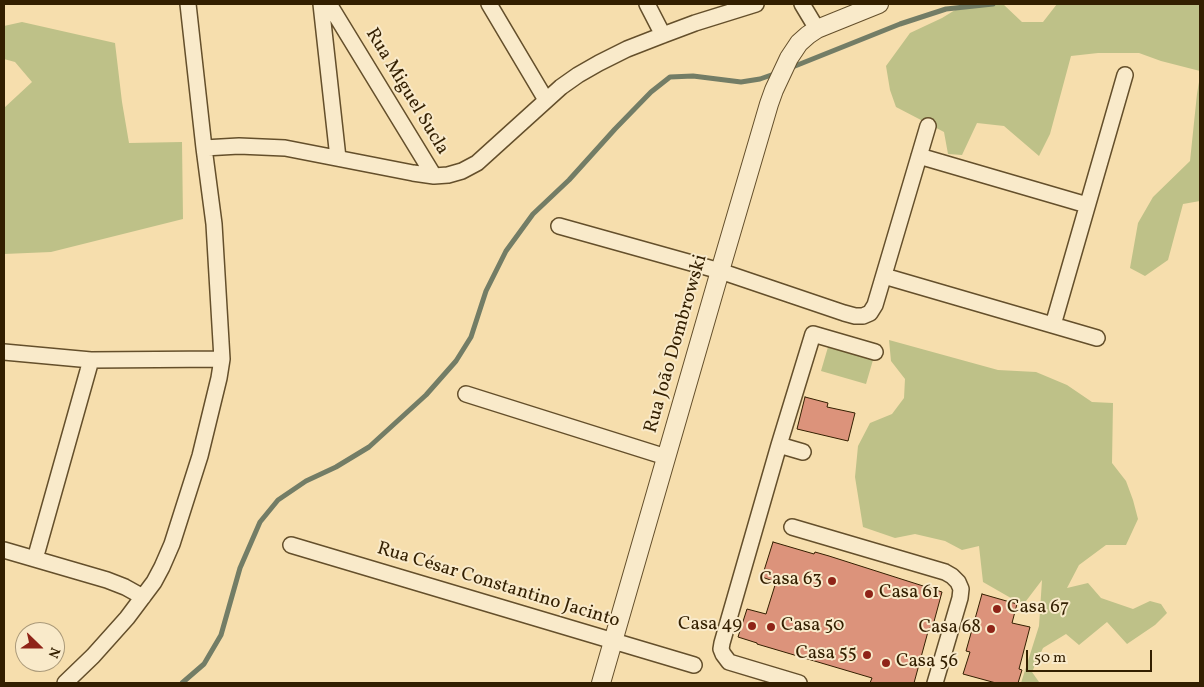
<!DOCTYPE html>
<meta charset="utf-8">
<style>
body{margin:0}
#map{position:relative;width:1204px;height:687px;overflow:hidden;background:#f6dead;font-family:Vollkorn,serif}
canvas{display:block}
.frame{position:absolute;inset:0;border:5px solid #331f00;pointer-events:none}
.north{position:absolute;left:15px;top:622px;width:50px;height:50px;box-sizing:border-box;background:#f9eaca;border:1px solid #aa9979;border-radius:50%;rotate:112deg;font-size:14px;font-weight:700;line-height:20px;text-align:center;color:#331f00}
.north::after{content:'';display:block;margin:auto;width:18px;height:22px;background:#8f2418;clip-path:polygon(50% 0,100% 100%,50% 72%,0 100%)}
.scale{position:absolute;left:1026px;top:650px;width:126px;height:22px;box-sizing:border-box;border:2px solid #331f00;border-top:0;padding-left:6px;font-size:15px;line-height:18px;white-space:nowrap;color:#331f00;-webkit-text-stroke:4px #f9eaca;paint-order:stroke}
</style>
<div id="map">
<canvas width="1204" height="687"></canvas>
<div class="frame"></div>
<div class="north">N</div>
<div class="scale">50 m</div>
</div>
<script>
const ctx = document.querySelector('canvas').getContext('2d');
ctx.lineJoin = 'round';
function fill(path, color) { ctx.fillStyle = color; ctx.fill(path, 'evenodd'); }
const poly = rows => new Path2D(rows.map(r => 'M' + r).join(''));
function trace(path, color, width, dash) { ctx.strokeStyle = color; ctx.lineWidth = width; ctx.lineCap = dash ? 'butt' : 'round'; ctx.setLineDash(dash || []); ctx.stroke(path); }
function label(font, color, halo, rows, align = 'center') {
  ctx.font = font + ' Vollkorn,serif'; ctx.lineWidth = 4; ctx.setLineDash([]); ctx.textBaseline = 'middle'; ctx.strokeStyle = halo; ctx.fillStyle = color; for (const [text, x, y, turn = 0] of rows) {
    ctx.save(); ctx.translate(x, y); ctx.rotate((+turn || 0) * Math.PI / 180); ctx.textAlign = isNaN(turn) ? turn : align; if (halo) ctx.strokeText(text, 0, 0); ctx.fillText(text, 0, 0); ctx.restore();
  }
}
const green = poly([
 [965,4,1003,4,1022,22,1043,22,1057,4,1200,4,1200,71,1161,61,1139,53,1098,53,1071,56,1050,134,1039,156,1004,126,977,123,962,155,948,154,944,132,896,107,890,90,886,66,910,33,942,18],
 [22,22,115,43,122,102,129,143,182,142,183,219,51,252,4,254,4,108,32,82,15,62,4,59,4,26],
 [1200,76,1200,201,1183,204,1168,260,1145,276,1130,268,1138,223,1153,197,1190,161,1197,94],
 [889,340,998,370,1036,372,1067,385,1092,402,1113,403,1112,463,1126,481,1133,500,1138,519,1126,545,1106,545,1079,565,1067,588,1088,583,1101,598,1133,609,1150,601,1161,604,1167,613,1155,625,1127,644,1107,622,1079,645,1066,634,1043,648,1032,672,1039,682,1039,683,1021,683,1039,626,1042,580,1023,605,983,582,979,546,962,550,945,541,915,534,895,538,863,527,855,477,858,446,870,423,892,414,904,398,905,379,891,361],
 [828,347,873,360,866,384,821,371]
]);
const stream = poly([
 [790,68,900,24,946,9,993,4],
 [182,683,204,664,221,635,240,568,260,522,278,500,306,481,336,467,369,447,426,395,456,361,471,337,486,291,506,251,533,214,569,180,615,129,651,92,670,77,693,76,741,82,760,79,777,73]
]);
const building = poly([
 [805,397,828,403,827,407,855,413,848,441,797,429,805,397],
 [773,542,814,554,815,552,829,556,942,592,932,629,929,628,914,683,870,683,872,678,757,644,757,643,738,637,747,609,766,614,776,582,762,577,773,542],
 [982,594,1017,604,1012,623,1030,627,1019,669,1022,670,1018,683,996,683,963,674,970,652,966,651,982,594]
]);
const minor = poly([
 [321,4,338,158],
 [329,4,434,176],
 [489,4,546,100],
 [647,4,663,35],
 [802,4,817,29],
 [204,148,239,146,285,148,413,173,434,176,448,175,462,171,477,163,561,87,578,75,599,63,627,49,663,35,695,23,756,4],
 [919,156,1087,205],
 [559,226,720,271,844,313,855,316,863,316,870,313,875,305,928,126],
 [884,276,1097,338],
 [1053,325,1125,75],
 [4,352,91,360,222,359],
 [466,394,666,457],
 [779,445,803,452],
 [792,527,945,572,952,576,958,582,961,589,960,598,935,683],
 [291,545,694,665],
 [4,550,107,580,125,587,143,597],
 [35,559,91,360],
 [65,683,93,656,127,618,154,582,162,567,172,544,200,456,219,378,222,359,214,224,204,148,188,4],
 [799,683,729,662,723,654,721,649,722,643,779,445,813,334,875,352]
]);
const tertiary = poly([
 [601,683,720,271,769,104,774,90,789,58,799,43,808,35,817,29,879,4]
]);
const markers = [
 [832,581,5,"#8f2418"],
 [869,594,5,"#8f2418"],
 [997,609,5,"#8f2418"],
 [752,626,5,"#8f2418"],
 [771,627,5,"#8f2418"],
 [991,629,5,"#8f2418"],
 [867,655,5,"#8f2418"],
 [886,663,5,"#8f2418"]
];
const streetNames = [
 ["Rua Miguel Sucla",406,92,59],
 ["Rua João Dombrowski",677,344,-74],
 ["Rua César Constantino Jacinto",498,586,17]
];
const poiNames = [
 ["Casa 63",822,581],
 ["Casa 61",879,594,"left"],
 ["Casa 67",1007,609,"left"],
 ["Casa 49",742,626],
 ["Casa 50",781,627,"left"],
 ["Casa 68",981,629],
 ["Casa 55",857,655],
 ["Casa 56",896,663,"left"]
];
fill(green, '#bec188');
trace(stream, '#737d66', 5);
fill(building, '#dc937b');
trace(building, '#331f00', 1);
trace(minor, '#644f2b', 18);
trace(tertiary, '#644f2b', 20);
trace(minor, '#f9eaca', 15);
trace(tertiary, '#f9eaca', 18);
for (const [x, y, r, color] of markers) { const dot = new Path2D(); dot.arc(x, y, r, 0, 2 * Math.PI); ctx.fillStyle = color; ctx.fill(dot); trace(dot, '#f9eaca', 2); }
label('19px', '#331f00', '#f9eaca', streetNames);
label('19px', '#331f00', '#f9eaca', poiNames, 'right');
</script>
